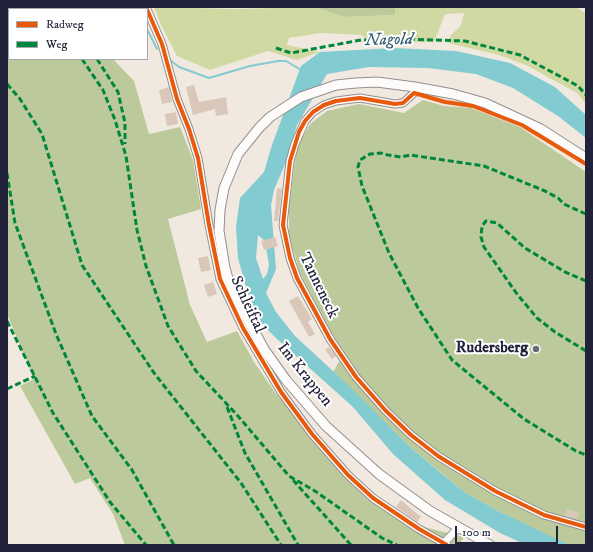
<!DOCTYPE html>
<style>
body{margin:0}
#map{position:relative;width:593px;height:552px;overflow:hidden;background:#f1e9e0;font-family:"IM FELL DW Pica",serif}
canvas{display:block}
.frame{position:absolute;inset:0;border:8px solid #22223b;pointer-events:none}
.legend{position:absolute;left:8px;top:8px;width:140px;height:52px;box-sizing:border-box;background:#fff;border:1px solid #a7a7b1;margin:0;padding:5px 7px;list-style:none;font-size:12px;color:#22223b}
.legend li{display:flex;align-items:center;gap:8px;height:20px}
.legend b{width:20px;border:1px solid #a7a7b1}
.scale{position:absolute;left:455px;top:526px;width:103px;height:18px;box-sizing:border-box;border:2px solid #22223b;border-top:0;padding-left:5px;font-size:12px;line-height:14px;white-space:nowrap;color:#22223b;-webkit-text-stroke:3px #fff;paint-order:stroke}
</style>
<div id="map">
<canvas width="593" height="552"></canvas>
<div class="frame"></div>
<ul class="legend">
<li><b style="height:5px;background:#e8590c"></b>Radweg</li>
<li><b style="height:5px;background:#00873e"></b>Weg</li>
</ul>
<div class="scale">100 m</div>
</div>
<script>
const ctx = document.querySelector('canvas').getContext('2d');
ctx.lineJoin = 'round';
function fill(path, color) { ctx.fillStyle = color; ctx.fill(path, 'evenodd'); }
const poly = rows => new Path2D(rows.map(r => 'M' + r).join(''));
function trace(path, color, width, dash) { ctx.strokeStyle = color; ctx.lineWidth = width; ctx.lineCap = dash ? 'butt' : 'round'; ctx.setLineDash(dash || []); ctx.stroke(path); }
function label(font, color, halo, rows, align = 'center') {
  ctx.font = font + ' "IM FELL DW Pica",serif'; ctx.lineWidth = 4; ctx.setLineDash([]); ctx.textBaseline = 'middle'; ctx.strokeStyle = halo; ctx.fillStyle = color; for (const [text, x, y, turn = 0] of rows) {
    ctx.save(); ctx.translate(x, y); ctx.rotate((+turn || 0) * Math.PI / 180); ctx.textAlign = isNaN(turn) ? turn : align; if (halo) ctx.strokeText(text, 0, 0); ctx.fillText(text, 0, 0); ctx.restore();
  }
}
const green = poly([
 [154,7,234,9,316,7,343,17,394,15,395,7,575,7,586,13,586,104,577,93,528,66,499,55,448,43,451,35,461,25,464,13,445,14,434,42,370,43,362,35,320,33,289,38,287,45,320,52,297,60,268,51,210,70,177,56,161,25]
]);
const forest = poly([
 [7,7,78,7,79,9,9,9,9,59,113,59,134,81,149,134,180,127,193,160,201,209,168,219,190,305,207,342,237,331,254,362,277,395,327,451,366,490,412,524,464,537,459,545,125,545,113,514,90,478,75,484,20,386,34,379,7,314],
 [316,7,395,7,395,15,343,17],
 [423,100,444,106,471,108,520,127,586,172,586,545,569,545,548,537,498,511,466,493,410,447,333,372,344,353,332,334,300,273,289,236,289,209,296,153,300,142,310,124,327,111,359,104,404,113]
]);
const water = poly([
 [394,48,456,51,510,63,555,87,586,115,586,138,558,116,513,88,476,74,428,68,369,67,327,74,297,125,286,162,274,190,271,205,276,269,266,293,276,312,295,336,346,383,410,447,441,473,466,493,498,511,569,545,526,545,500,533,445,500,393,454,353,407,276,338,262,324,248,294,238,258,236,227,240,198,264,172,272,145,301,66,320,52],
 [258,235,265,241,269,265,267,274,263,279,256,258]
]);
const stream = poly([
 [136,7,137,9],
 [147,29,157,49],
 [170,60,179,67,209,78,250,66,278,61,286,61,301,70]
]);
const building = poly([
 [194,85,199,102,226,97,228,114,216,116,215,109,193,115,186,87],
 [169,87,172,102,162,104,159,90],
 [176,112,178,124,167,126,165,114],
 [277,188,282,189,278,221,274,221],
 [275,237,278,246,264,250,261,241],
 [208,256,211,270,201,272,198,258],
 [213,282,217,294,208,297,204,285],
 [298,296,312,319,308,322,315,334,309,337,289,301],
 [329,347,336,356,332,359,325,350],
 [401,500,421,517,417,522,396,507],
 [567,509,579,512,577,519,565,516]
]);
const minor = poly([
 [146,7,162,44,177,99,189,129,198,158,209,225,220,279,243,328,281,392,312,434,348,475,373,498,419,529,447,545],
 [415,87,414,93,403,103,395,104,360,98,336,101,324,105,313,112,305,121,295,144,290,161,283,225,290,258,297,278,330,339,356,377,386,411,411,435,438,456,495,491,544,515,586,527],
 [445,542,458,528]
]);
const major = poly([
 [490,545,430,511,379,474,326,426,286,380,264,349,231,289,225,268,219,231,220,210,224,188,238,154,259,128,270,117,301,97,336,85,356,83,377,82,415,87,453,94,485,103,541,129,586,158]
]);
const quiet = poly([
 [43,7,44,9],
 [61,7,62,9],
 [276,48,291,53,361,40,404,39,465,41,520,55,578,86,586,95],
 [82,59,103,90,115,120,126,156,137,230,146,266,168,326,196,371,238,416,289,476,315,491,382,538,397,545],
 [97,59,118,92,125,123,125,144],
 [7,84,20,99,42,134,82,265,154,373,241,483,281,545],
 [7,173,15,223,56,334,92,416,132,470,174,545],
 [586,214,564,204,558,198,545,191,484,166,410,155,401,157,388,155,381,153,370,154,360,160,358,167,362,186,389,253,418,308,452,360,524,419,576,451,586,455],
 [586,281,565,272,525,248,497,223,486,221,482,226,481,237,484,247,517,294,537,318,555,332,586,351],
 [7,321,53,413,110,502,146,545],
 [7,389,35,376],
 [227,407,245,453,298,545],
 [293,480,351,545]
]);
const cycleway = poly([
 [146,7,162,44,177,99,189,129,198,158,209,225,220,279,243,328,281,392,312,434,348,475,373,498,419,529,447,545],
 [586,164,522,125,473,106,445,102,414,93,403,103,395,104,360,98,336,101,324,105,313,112,305,121,299,132,290,161,283,225,290,258,297,278,330,339,356,377,386,411,411,435,438,456,495,491,544,515,586,527]
]);
const markers = [
 [536,349,4,"#6a6875"]
];
const streetNames = [
 ["Tanneneck",318,286,64],
 ["Schleiftal",247,305,65],
 ["Im Krappen",304,375,51]
];
const poiNames = [
 ["Rudersberg",528,349]
];
const waterNames = [
 ["Nagold",389,41,-2]
];
fill(green, '#d1d9a2');
fill(forest, '#bcca9b');
fill(water, '#81cbd1');
trace(stream, '#81cbd1', 2);
fill(building, '#d9c8ba');
trace(minor, '#948f8f', 9);
trace(major, '#948f8f', 11);
trace(minor, '#fdfcfa', 7);
trace(major, '#fdfcfa', 9);
trace(quiet, '#00873e', 3, [6, 3]);
trace(cycleway, '#e8590c', 4);
for (const [x, y, r, color] of markers) { const dot = new Path2D(); dot.arc(x, y, r, 0, 2 * Math.PI); ctx.fillStyle = color; ctx.fill(dot); trace(dot, '#fff', 1.5); }
label('16px', '#22223b', '#fff', streetNames);
label('bold 16px', '#22223b', '#fff', poiNames, 'right');
label('italic 17px', '#356074', '#fff', waterNames);
</script>
